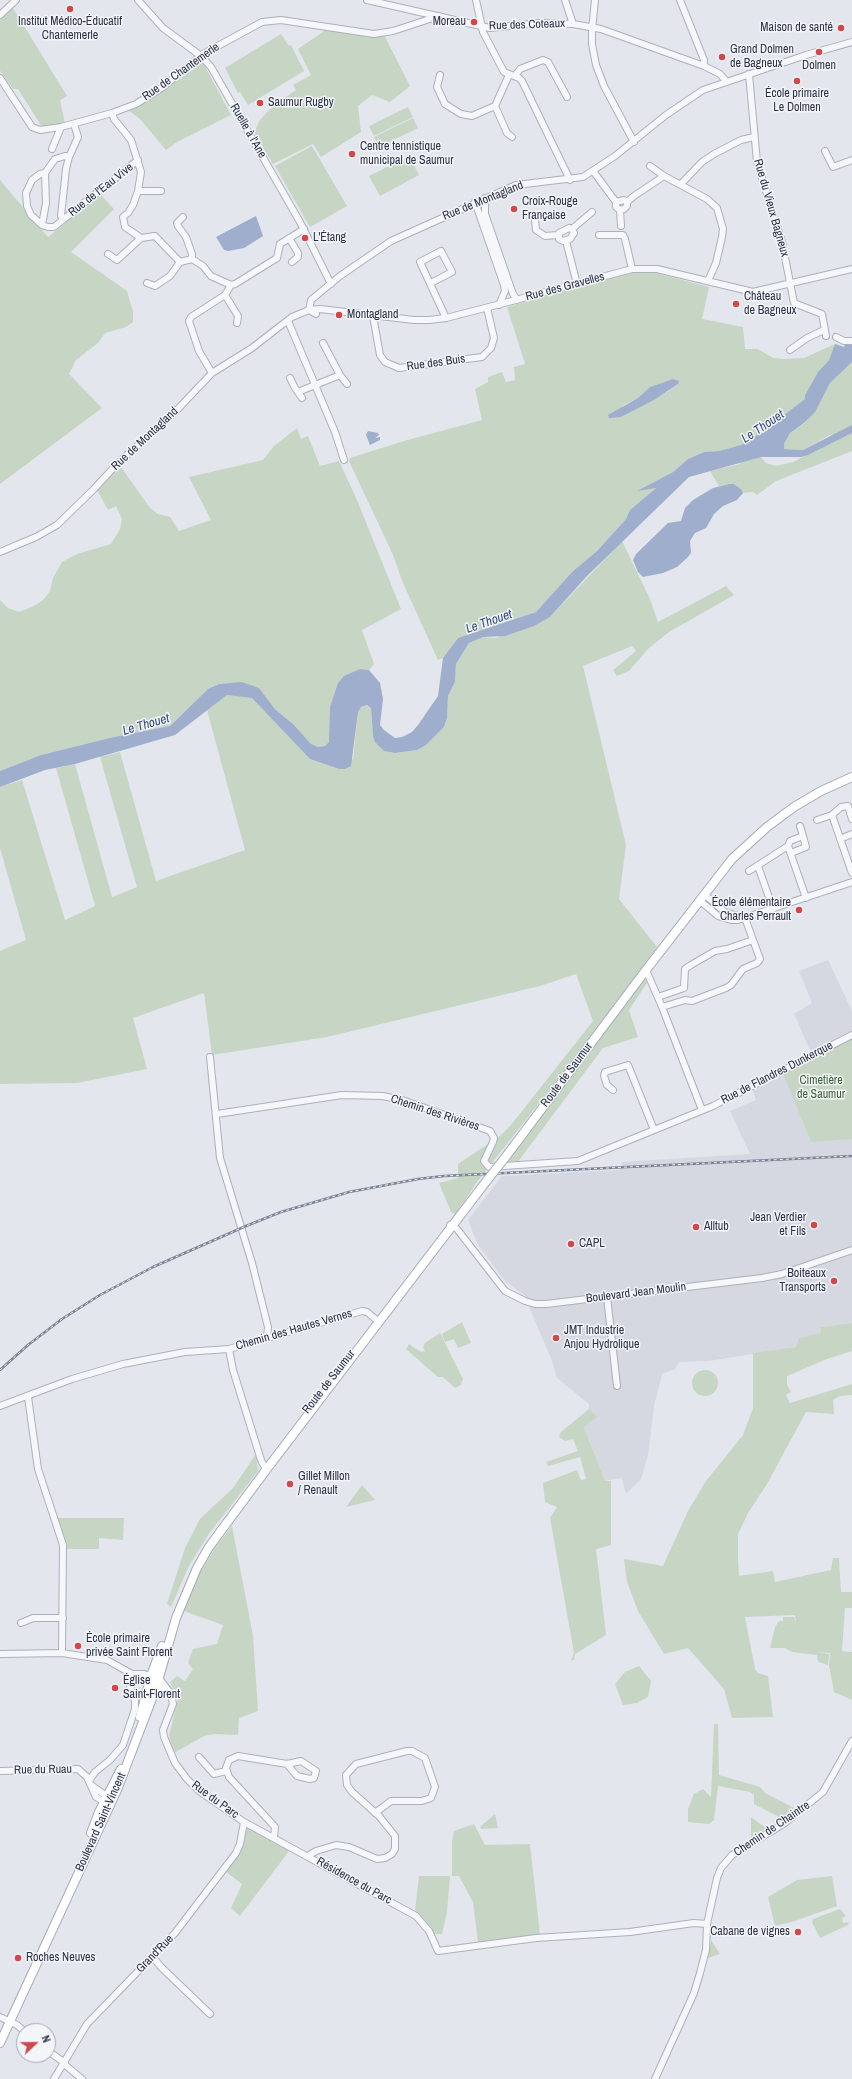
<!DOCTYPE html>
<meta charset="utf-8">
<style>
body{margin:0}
#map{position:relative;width:852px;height:2079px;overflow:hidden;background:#e3e6ec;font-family:"Archivo Narrow",sans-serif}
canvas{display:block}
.north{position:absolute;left:16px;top:2023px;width:40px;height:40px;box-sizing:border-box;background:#f3f5f9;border:1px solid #a3a7b1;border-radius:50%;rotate:68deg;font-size:11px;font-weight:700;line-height:16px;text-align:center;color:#2b3145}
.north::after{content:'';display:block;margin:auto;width:14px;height:18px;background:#d2484a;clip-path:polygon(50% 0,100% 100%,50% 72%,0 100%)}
</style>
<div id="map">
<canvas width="852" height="2079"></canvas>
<div class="north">N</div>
</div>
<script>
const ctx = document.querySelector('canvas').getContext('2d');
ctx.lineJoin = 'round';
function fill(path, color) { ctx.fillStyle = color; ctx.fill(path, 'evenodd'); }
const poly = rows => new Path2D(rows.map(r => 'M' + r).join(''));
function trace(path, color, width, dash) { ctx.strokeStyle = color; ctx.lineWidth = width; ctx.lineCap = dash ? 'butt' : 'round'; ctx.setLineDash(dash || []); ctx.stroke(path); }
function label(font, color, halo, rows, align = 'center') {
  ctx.font = font + ' "Archivo Narrow",sans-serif'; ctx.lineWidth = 3; ctx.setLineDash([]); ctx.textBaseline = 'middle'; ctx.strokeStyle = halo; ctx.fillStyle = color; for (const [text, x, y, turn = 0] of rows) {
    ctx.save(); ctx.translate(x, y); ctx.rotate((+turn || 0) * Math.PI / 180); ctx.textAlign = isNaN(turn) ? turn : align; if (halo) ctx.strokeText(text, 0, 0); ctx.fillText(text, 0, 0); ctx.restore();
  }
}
const built = poly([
 [828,960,852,1011,852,1323,821,1327,821,1333,796,1347,709,1361,679,1362,675,1369,662,1374,654,1406,648,1455,641,1479,626,1494,622,1478,605,1481,584,1427,596,1417,589,1409,589,1404,557,1378,552,1361,524,1295,505,1281,478,1245,468,1220,502,1176,620,1170,622,1162,750,1154,730,1111,756,1100,752,1088,813,1057,794,1014,812,1003,799,971]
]);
const green = poly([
 [13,8,67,96,60,100,65,123,42,127,18,89,13,89,0,71,0,20],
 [327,29,384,35,410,86,390,102,372,95,358,106,361,132,321,157,313,144,273,164,254,132,260,120,273,106,296,90,293,85,311,75,298,49],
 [281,34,289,46,291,45,304,71,248,105,240,92,238,93,225,68],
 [202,61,231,115,177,142,166,150,140,119,128,110,197,62],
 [408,107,413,117,374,136,369,126],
 [413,118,418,128,379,147,374,137],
 [312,146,347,206,310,227,275,166],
 [409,156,419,175,380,196,369,176],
 [0,180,48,237,101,195,114,209,71,252,127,291,133,312,133,322,126,327,105,333,98,343,76,360,69,374,102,408,0,484],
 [626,273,656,273,709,287,702,319,743,327,745,349,758,349,773,358,784,359,804,358,835,344,829,360,818,372,805,395,805,399,761,457,766,463,776,466,793,462,825,445,832,434,803,450,783,449,784,444,790,433,805,423,830,383,852,362,852,451,776,481,757,495,753,492,743,493,742,490,729,484,719,486,710,471,740,464,741,445,719,451,704,452,688,459,673,472,639,490,657,487,630,510,626,519,597,551,572,572,536,612,458,638,443,658,438,660,403,583,393,555,349,461,350,458,404,441,482,420,475,389,488,382,488,377,502,372,506,382,515,380,514,367,525,364,507,307],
 [673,379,678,384,667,392,621,417,622,406,638,398,650,387],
 [297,428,301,439,308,436,320,466,339,461,357,500,401,609,362,630,374,664,369,670,360,669,331,730,329,742,325,746,318,747,311,744,294,725,275,709,259,688,241,682,208,689,170,726,114,737,41,755,0,771,0,600,8,608,19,612,32,607,43,600,50,591,53,578,62,562,77,554,111,544,120,529,122,519,116,506,108,510,97,490,121,467,150,508,158,514,170,517,179,531,211,520,189,477,263,460,274,446],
 [622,541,650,599,658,622,726,586,734,595,669,632,649,648,629,671,617,676,613,670,636,651,632,646,583,666,626,845,619,899,657,947,642,969,647,983,629,1010,638,1037,603,1048,517,1163,507,1163,607,1028,601,1024,474,1186,456,1215,451,1212,439,1183,458,1178,458,1164,500,1136,511,1125,593,1021,576,974,540,986,327,1037,212,1055,204,993,133,1018,147,1069,77,1083,0,1084,0,951,26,940,0,848,0,787,22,780,65,920,95,906,56,768,75,764,112,897,137,887,100,757,120,752,156,881,245,850,207,710,227,695,252,697,310,759,339,769,353,759,358,712,361,707,367,705,371,708,373,736,384,751,395,753,417,750,426,745,444,727,447,718,448,696,455,682,456,664,469,643,483,637,495,638,550,617],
 [852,1038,852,1139,811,1142,783,1073],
 [462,1322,471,1343,458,1348,454,1339,445,1342,442,1334],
 [852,1323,852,1351,827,1359,787,1376,787,1385,791,1392,786,1395,790,1403,852,1384,852,1395,840,1396,833,1400,834,1414,806,1412,767,1484,748,1513,738,1534,738,1559,739,1576,773,1571,775,1582,831,1570,833,1558,839,1558,841,1592,852,1592,852,1608,845,1608,842,1651,852,1652,852,1700,834,1692,829,1666,830,1653,817,1652,829,1654,828,1665,818,1662,817,1655,792,1652,785,1648,770,1648,775,1627,779,1621,783,1621,783,1617,794,1617,796,1623,795,1615,745,1617,755,1669,758,1673,768,1676,773,1717,732,1718,724,1689,688,1648,664,1654,638,1611,627,1582,624,1559,663,1566,688,1511,706,1481,743,1435,753,1408,753,1353,796,1347,799,1338,821,1333,821,1327],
 [440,1333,463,1379,461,1385,455,1388,443,1377,438,1377,406,1349,409,1344,421,1352,425,1351,423,1347,425,1343],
 '692 1383a13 13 0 1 1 26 0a13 13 0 1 1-26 0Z',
 [589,1409,597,1417,584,1427,605,1481,611,1481,611,1545,596,1549,606,1635,575,1654,574,1660,571,1660,574,1653,550,1518,557,1507,545,1502,543,1483,577,1470,581,1480,586,1479,580,1457,548,1466,546,1462,578,1451,573,1439,565,1441,559,1437,561,1432],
 [256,1454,258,1471,208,1535,189,1566,171,1607,167,1604,185,1548,200,1519,233,1488],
 [362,1485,375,1500,346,1507],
 [57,1518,124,1518,123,1540,99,1538,99,1549,66,1549],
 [232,1526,253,1636,258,1711,239,1718,238,1735,214,1734,204,1736,174,1753,169,1736,178,1699,170,1682,177,1676,185,1681,193,1669,188,1663,193,1649,217,1644,223,1625,184,1611,199,1575,214,1549],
 [639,1666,651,1681,648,1697,637,1703,623,1705,615,1684,625,1672],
 [714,1724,718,1724,719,1775,760,1787,765,1793,798,1810,785,1820,754,1804,754,1795,750,1792,718,1786,714,1820,709,1824,688,1822,688,1809,694,1794,703,1789,711,1797],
 [495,1814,498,1828,481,1829,480,1827],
 [751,1817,766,1828,759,1836,751,1839],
 [474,1824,485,1845,530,1844,540,1935,478,1942,473,1902,459,1876,452,1876,452,1842,454,1831],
 [248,1827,252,1827,289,1851,240,1916,231,1908,242,1884,225,1871],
 [419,1876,450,1876,447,1912,442,1934,434,1934,425,1920,415,1910],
 [832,1876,837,1906,795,1921,775,1926,768,1897,797,1880],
 [840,1909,846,1916,842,1918,843,1923,849,1922,848,1925,820,1938,812,1922,813,1919],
 [711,1940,720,1954,708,1958]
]);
const water = poly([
 [256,216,263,236,244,248,228,251,224,250,216,237],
 [852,343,852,362,830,383,815,412,804,423,790,433,784,444,784,449,803,450,852,425,852,433,808,455,801,457,761,457,689,477,587,576,550,617,534,626,505,636,483,637,469,643,456,664,455,682,448,696,447,718,444,727,426,745,417,750,395,753,384,751,375,742,373,736,371,708,367,705,361,707,358,712,351,766,345,769,339,769,310,759,252,698,227,695,175,735,75,764,45,770,0,787,0,771,41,755,114,737,170,726,208,689,219,684,242,682,259,688,275,709,294,725,311,744,318,747,325,746,329,742,330,707,338,683,344,676,360,669,369,670,380,683,383,699,380,725,384,730,395,738,402,737,412,732,418,725,438,696,443,658,458,638,536,612,572,572,597,551,626,519,630,510,656,488,637,491,673,472,688,459,704,452,719,451,741,445,761,433,805,399,805,395,818,372,829,360,835,344,844,347,845,344],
 [673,379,679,381,678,384,654,400,621,417,609,418,608,415,638,398,650,387],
 [368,431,378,433,379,435,375,438,380,437,380,440,370,445,366,435],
 [729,484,734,484,742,490,743,493,737,500,723,506,714,514,706,528,695,533,690,541,691,553,687,558,677,567,663,573,643,577,638,572,633,560,636,554,668,523,681,521,685,508,693,500,713,488]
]);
const minor = poly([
 [138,0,163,28,201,56,211,67,300,222,331,284],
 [367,0,490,28,540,23,573,24,601,29,704,66,720,74,726,81],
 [476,0,483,32,504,72,519,78,522,81,570,180],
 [565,0,573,24],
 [595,0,592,30,592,44,596,65,604,86,634,142],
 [680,0,704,60,704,66],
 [0,15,16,0],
 [749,74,757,162,782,242,794,303,822,314,826,336],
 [440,75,437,87,445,104,461,114,472,116,495,106,509,75],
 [515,76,520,69,543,60,548,62,567,97],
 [0,78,32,127,40,130,61,127,112,113,136,104,163,87,203,54,262,22,281,20,374,34,393,31,439,16],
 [495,106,507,133,512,137],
 [112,113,114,119,131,140,141,172,138,191,133,205,128,213,123,217,125,227,141,238],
 [74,124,78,137,69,157,66,169,61,216,64,219,138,160],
 [52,149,61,127],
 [825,151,833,167,852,160],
 [650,166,664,176,707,199,717,208,723,229,722,237,716,263,708,281],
 [593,171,616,202],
 [681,184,702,162,714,154,741,140,754,137],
 [138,191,161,191],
 [485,198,485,214,513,294,517,300],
 [475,202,504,285,505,291,499,305],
 [627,202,624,200,616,202,616,207,620,210,624,209,627,206,627,202,634,196,664,176],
 [620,210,621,226],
 [183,217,177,223,178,226,186,237,192,254,192,259],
 [64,219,54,227,48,227,42,225,46,203,45,173,55,159,65,156,69,157],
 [535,220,536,230,545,236,557,235],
 [42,225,31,215,27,206,26,193,32,180,40,174,45,173],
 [569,228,572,229,574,233,570,239,563,241,559,239,559,233,569,228],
 [572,229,592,212],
 [599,235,623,235,625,239,632,269],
 [289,238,298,253,298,257,292,262],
 [566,241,577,284],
 [108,254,117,260,141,238,155,236,180,262],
 [147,283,155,286,170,276,180,262,192,259,203,266,211,276,231,285,235,284,277,258,280,244,304,229],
 [431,283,452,272,441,251,420,262,446,318],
 [225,295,238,316,237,323],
 [316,314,309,310,311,300,340,276,391,241,516,185,583,177,615,156,666,115,703,90,806,55,852,42],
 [373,316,380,355,385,362,399,368,482,357,491,348,494,338,487,308],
 [288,321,335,432,344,460],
 [836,337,844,341,852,341],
 [323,343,340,375,347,384],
 [790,350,807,338,824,330],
 [212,373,199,351,189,321,191,317,225,295,231,285],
 [290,378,295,388,302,398],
 [298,392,340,375],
 [0,552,36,537,57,525,94,489,117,464,175,412,212,373,252,348,292,317,309,310,320,309,414,320,429,320,446,318,512,301,632,269,657,269,753,292,852,269],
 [852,819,848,806,841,807,832,815,852,873],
 [817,820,832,815],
 [800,826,803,836],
 [840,839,852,834],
 [788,846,790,841,803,836,806,847,791,853],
 [758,866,773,909],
 [749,871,788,846,806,898],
 [704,894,726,913,742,917],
 [699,900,718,916,731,920,738,920,852,882],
 [646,970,662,1007],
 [658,997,684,988,685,969,691,965,715,951,727,949,753,940],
 [210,1057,220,1158,252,1263,268,1327,267,1337],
 [613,1090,607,1085,604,1076,605,1072,628,1065,654,1130],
 [702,1110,662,1007,685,1000,692,1001,726,988,731,985,743,969,757,963,760,959,745,918],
 [217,1114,342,1095,383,1096,405,1101,490,1131,494,1138,493,1142,484,1161,489,1167,578,1161,713,1106,852,1035],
 [450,1225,457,1229,505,1291,525,1301,535,1304,546,1304,762,1278,782,1274,852,1250],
 [607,1297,617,1386],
 [229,1349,233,1370,261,1460,266,1470],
 [28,1397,38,1469,63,1545,62,1653],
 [0,1406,72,1379,123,1364,185,1352,229,1349,362,1311,367,1312,379,1322],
 [21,1623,33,1618,63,1618],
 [0,1654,62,1653,107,1660,132,1674,142,1676,156,1688,169,1691],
 [132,1674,143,1674,159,1678,171,1694,173,1704,163,1730,164,1737,175,1763,187,1779,199,1791,244,1822,416,1916,429,1931,438,1951,536,1938,630,1932,694,1923,707,1924],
 [199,1757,214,1774,226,1771],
 [0,1771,78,1769,87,1777,96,1797,107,1804],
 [89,1781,95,1772,110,1760,123,1745,135,1709,135,1701,130,1687,132,1674],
 [91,1785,109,1798],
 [274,1838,275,1827,229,1777,226,1768,229,1760,238,1756,287,1764,301,1761,316,1771,314,1778,310,1779,297,1776,287,1764],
 [308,1856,316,1851,336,1845,349,1847,377,1859,385,1858,392,1854,395,1849,395,1836,379,1816,352,1792,347,1785,346,1775,356,1764,407,1751,412,1751,425,1758,435,1787,431,1798,422,1801,391,1801,375,1813],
 [152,1956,161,1967,210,2014],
 [0,2017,17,2025,24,2031],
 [48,2051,65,2063],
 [64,2064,82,2079],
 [54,2079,87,2024,175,1933,236,1853,240,1844,244,1822],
 [655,2079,694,1993,700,1973,706,1950,707,1924,717,1878,721,1868,732,1855,785,1823,823,1792,852,1741]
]);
const major = poly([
 [504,1159,646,970,732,859,767,827,794,807,821,791,852,777],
 [140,1717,151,1676,162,1646],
 [91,1833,99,1812,121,1769],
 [0,2043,117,1790,156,1688,176,1618,197,1568,209,1547,266,1470,488,1179]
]);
const rail = poly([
 [0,1370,28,1345,62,1319,100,1295,153,1267,246,1226,281,1212,349,1192,418,1179,444,1176,852,1156]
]);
const majorBridge = poly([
 [488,1179,504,1159]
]);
const markers = [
 [70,9,4,"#d2484a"],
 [474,22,4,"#d2484a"],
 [841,28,4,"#d2484a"],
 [819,52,4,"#d2484a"],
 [722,57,4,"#d2484a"],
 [797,81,4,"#d2484a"],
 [260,103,4,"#d2484a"],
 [352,154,4,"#d2484a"],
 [514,209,4,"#d2484a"],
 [305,238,4,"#d2484a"],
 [736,304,4,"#d2484a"],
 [339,315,4,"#d2484a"],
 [799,910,4,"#d2484a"],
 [814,1225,4,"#d2484a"],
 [696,1227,4,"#d2484a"],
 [571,1244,4,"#d2484a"],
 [834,1281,4,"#d2484a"],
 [556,1338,4,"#d2484a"],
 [290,1484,4,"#d2484a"],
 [78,1646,4,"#d2484a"],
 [115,1688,4,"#d2484a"],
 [798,1932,4,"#d2484a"],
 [18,1958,4,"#d2484a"]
];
const poiNames = [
 ["Institut Médico-Éducatif",70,22,"center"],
 ["Chantemerle",70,36,"center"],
 ["Moreau",466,22,"right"],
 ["Maison de santé",833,28,"right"],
 ["Grand Dolmen",730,50],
 ["de Bagneux",730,64],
 ["Dolmen",819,66,"center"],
 ["École primaire",797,94,"center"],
 ["Le Dolmen",797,108,"center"],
 ["Saumur Rugby",268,103],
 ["Centre tennistique",360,147],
 ["municipal de Saumur",360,161],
 ["Croix-Rouge",522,202],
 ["Française",522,216],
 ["L'Étang",313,238],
 ["Château",744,297],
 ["de Bagneux",744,311],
 ["Montagland",347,315],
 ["École élémentaire",791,903,"right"],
 ["Charles Perrault",791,917,"right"],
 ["Jean Verdier",806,1218,"right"],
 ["et Fils",806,1232,"right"],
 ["Alltub",704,1227],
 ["CAPL",579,1244],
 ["Boiteaux",826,1274,"right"],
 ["Transports",826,1288,"right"],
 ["JMT Industrie",564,1331],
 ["Anjou Hydrolique",564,1345],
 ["Gillet Millon",298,1477],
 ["/ Renault",298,1491],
 ["École primaire",86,1639],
 ["privée Saint Florent",86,1653],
 ["Église",123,1681],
 ["Saint-Florent",123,1695],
 ["Cabane de vignes",790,1932,"right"],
 ["Roches Neuves",26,1958]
];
const streetNames = [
 ["Rue des Coteaux",527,25,-2],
 ["Rue de Chantemerle",181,72,-35],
 ["Ruelle à l'Ane",248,131,60],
 ["Rue de l'Eau Vive",101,190,-38],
 ["Rue de Montagland",483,201,-22],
 ["Rue du Vieux Bagneux",771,208,74],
 ["Rue des Gravelles",565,287,-15],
 ["Rue des Buis",436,363,-8],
 ["Rue de Montagland",145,439,-43],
 ["Rue de Flandres Dunkerque",777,1073,-27],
 ["Route de Saumur",567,1075,-53],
 ["Chemin des Rivières",435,1113,18],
 ["Boulevard Jean Moulin",636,1293,-7],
 ["Chemin des Hautes Vernes",294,1330,-16],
 ["Route de Saumur",329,1382,-52],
 ["Rue du Ruau",43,1770,-1],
 ["Rue du Parc",215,1800,36],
 ["Boulevard Saint-Vincent",101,1822,-66],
 ["Chemin de Chaintre",772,1829,-34],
 ["Résidence du Parc",354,1881,29],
 ["Grand'Rue",155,1954,-46]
];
const parkNames = [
 ["Cimetière",821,1081],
 ["de Saumur",821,1095]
];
const waterNames = [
 ["Le Thouet",763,427,-34],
 ["Le Thouet",489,622,-19],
 ["Le Thouet",146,725,-16]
];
fill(built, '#d5d8e1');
fill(green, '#c7d6c4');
fill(water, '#9eaecc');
trace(minor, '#acb0ba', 8);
trace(major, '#a2a8b8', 10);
trace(minor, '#f6f7fa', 6);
trace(major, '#fff', 8);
trace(rail, '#7c8396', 2.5);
trace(rail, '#f3f5f9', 1, [3]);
trace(majorBridge, '#a2a8b8', 10, []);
trace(majorBridge, '#fff', 8);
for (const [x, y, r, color] of markers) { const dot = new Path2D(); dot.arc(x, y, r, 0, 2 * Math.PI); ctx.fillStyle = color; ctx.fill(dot); trace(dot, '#f3f5f9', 1.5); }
label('12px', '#2b3145', '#f3f5f9', poiNames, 'left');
label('12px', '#2b3145', '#f3f5f9', streetNames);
label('12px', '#3a6137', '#f3f5f9', parkNames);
label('italic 13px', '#33497a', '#f3f5f9', waterNames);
</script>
